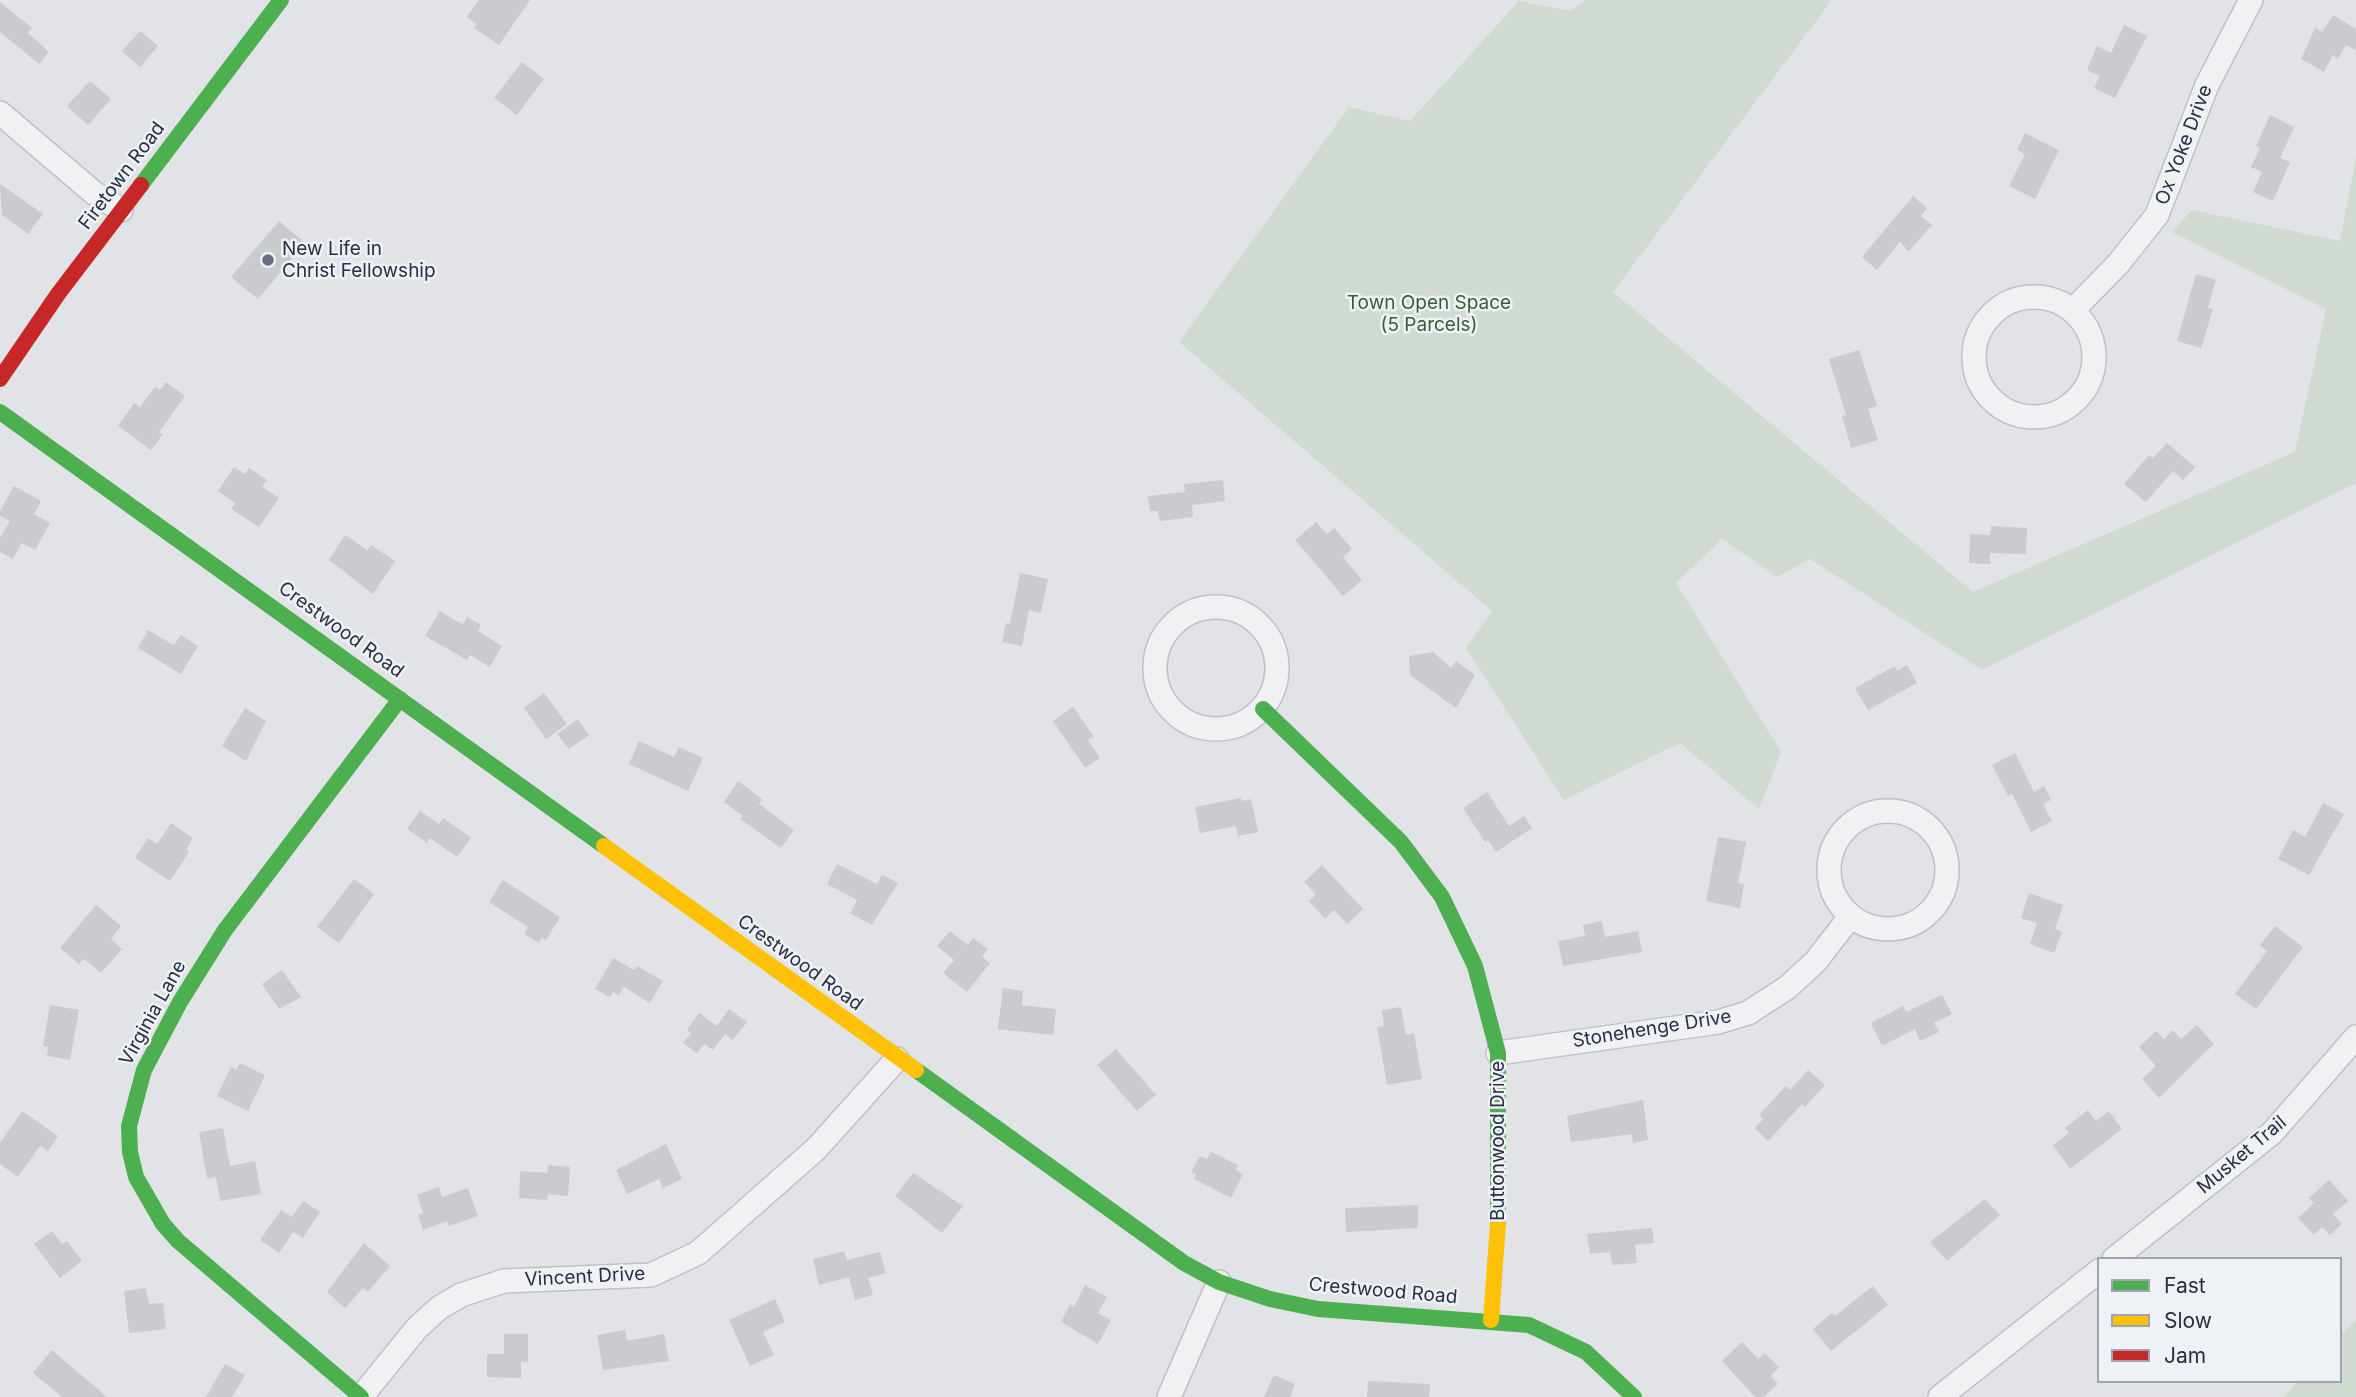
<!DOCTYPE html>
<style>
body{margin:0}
#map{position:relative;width:2356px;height:1397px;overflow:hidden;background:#e1e3e6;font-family:Inter,sans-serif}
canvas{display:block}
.legend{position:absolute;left:2097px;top:1257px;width:245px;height:126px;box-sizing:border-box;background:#eef1f6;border:2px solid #9ea3ad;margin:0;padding:9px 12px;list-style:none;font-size:21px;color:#272f40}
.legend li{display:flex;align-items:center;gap:14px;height:35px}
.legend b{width:35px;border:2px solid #9ea3ad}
</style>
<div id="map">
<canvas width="2356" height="1397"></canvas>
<ul class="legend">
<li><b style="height:9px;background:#4caf50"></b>Fast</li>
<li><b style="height:9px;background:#ffc107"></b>Slow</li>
<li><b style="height:9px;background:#c62828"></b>Jam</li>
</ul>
</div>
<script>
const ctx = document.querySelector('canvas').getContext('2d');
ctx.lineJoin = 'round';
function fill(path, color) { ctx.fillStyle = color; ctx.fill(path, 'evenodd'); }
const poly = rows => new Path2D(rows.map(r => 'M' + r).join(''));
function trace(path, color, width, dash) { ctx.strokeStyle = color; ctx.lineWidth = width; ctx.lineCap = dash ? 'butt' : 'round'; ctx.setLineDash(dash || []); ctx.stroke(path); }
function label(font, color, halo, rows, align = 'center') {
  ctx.font = font + ' Inter,sans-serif'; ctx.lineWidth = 5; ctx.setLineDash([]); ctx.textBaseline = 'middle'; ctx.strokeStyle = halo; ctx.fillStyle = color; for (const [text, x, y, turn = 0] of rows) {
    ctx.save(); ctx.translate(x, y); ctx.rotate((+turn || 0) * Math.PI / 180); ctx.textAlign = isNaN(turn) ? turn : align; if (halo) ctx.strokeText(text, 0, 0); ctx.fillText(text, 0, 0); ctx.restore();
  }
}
const green = poly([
 [1585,0,1832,0,1613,292,1973,592,2295,452,2326,309,2172,232,2192,210,2340,241,2356,157,2356,483,1982,670,1810,559,1777,577,1722,539,1676,583,1781,752,1759,809,1680,743,1564,800,1466,648,1492,611,1179,342,1349,107,1410,121,1519,1,1570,11],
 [2356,1320,2356,1397,2283,1397,2298,1381,2340,1381,2340,1336]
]);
const building = poly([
 [479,0,530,0,499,45,474,28,477,24,467,17],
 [0,2,32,28,28,33,49,52,39,64,0,32],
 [2333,15,2356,29,2356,50,2346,45,2338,59,2333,55,2324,72,2301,59,2315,28,2322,32],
 [2124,25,2147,36,2115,98,2094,88,2100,76,2087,70,2097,46,2111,53],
 [140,31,158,46,140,67,122,51],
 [522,62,544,79,517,115,494,98],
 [90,81,111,99,88,125,67,106],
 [2270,115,2294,127,2280,158,2290,162,2273,201,2253,192,2262,172,2251,167,2260,148,2256,146],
 [2025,133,2059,150,2035,199,2009,186,2025,154,2017,150],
 [0,184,43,214,28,234,2,215],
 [1913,196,1927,208,1921,216,1932,225,1909,251,1900,242,1877,270,1862,257],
 [279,221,305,243,258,299,231,277],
 [2196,274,2216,280,2208,308,2213,309,2201,348,2177,341],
 [1859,350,1877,406,1868,409,1878,440,1851,448,1842,416,1846,415,1829,359],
 [166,382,185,396,159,432,163,434,151,450,118,426,134,403,140,407,155,387,160,390],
 [2167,443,2195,467,2183,480,2173,471,2146,502,2124,484,2149,455,2153,458],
 [234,467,245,474,249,468,267,480,262,487,279,498,259,527,231,509,235,503,218,491],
 [1223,480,1225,501,1192,505,1193,517,1160,521,1158,511,1150,511,1148,496,1185,492,1184,484],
 [14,486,41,501,34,514,50,523,35,550,22,543,13,559,0,552,0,538,10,521,0,516,0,511],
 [1316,522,1327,534,1334,528,1352,549,1343,557,1362,580,1343,596,1295,540],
 [1991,526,2027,528,2026,554,1990,553,1990,564,1969,563,1970,534,1990,535],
 [345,535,367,550,371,545,395,561,373,594,329,560],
 [1020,573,1048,579,1041,613,1029,610,1022,646,1002,642,1006,623,1010,624],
 [440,611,463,625,467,617,481,625,478,631,502,646,490,667,470,655,467,660,425,636],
 [148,630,174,645,181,635,198,646,181,674,138,648],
 [1433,652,1451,668,1456,661,1475,675,1456,708,1410,675,1409,656],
 [1907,665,1917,683,1868,710,1855,688,1895,666,1897,671],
 [544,693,567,724,546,739,524,708],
 [1073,707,1094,737,1088,740,1100,758,1085,768,1053,721],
 [245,708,266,721,246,761,222,746],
 [578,719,589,735,569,749,557,734],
 [639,741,674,757,679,747,703,758,688,791,629,764],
 [2015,753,2034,792,2044,786,2051,800,2043,804,2052,821,2031,832,2012,794,2008,796,1992,765],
 [738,781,762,799,759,804,794,830,781,848,740,819,743,816,724,802],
 [1487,792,1509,826,1524,816,1532,828,1496,852,1488,840,1485,842,1463,808],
 [1241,798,1242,801,1251,799,1258,832,1238,836,1236,826,1200,833,1195,807],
 [2323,803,2344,814,2309,875,2278,859,2293,830,2305,837],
 [420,811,439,824,443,818,471,838,457,857,430,838,427,843,407,829],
 [171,823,193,838,186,850,189,852,170,881,135,858,148,838,157,844],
 [1718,837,1746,842,1738,883,1744,884,1740,908,1706,901],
 [837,864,877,884,882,875,898,883,872,925,850,913,857,900,827,884],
 [1322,865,1363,909,1347,924,1334,910,1325,919,1309,901,1316,894,1304,882],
 [354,879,374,894,339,943,317,927],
 [503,880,560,917,546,940,542,938,539,943,524,934,528,927,489,902],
 [2029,893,2063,905,2055,929,2062,932,2054,953,2030,944,2037,923,2021,918],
 [96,905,121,926,111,939,122,949,101,973,84,959,79,964,60,948],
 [1602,921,1605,937,1638,931,1642,952,1563,966,1558,941,1585,936,1583,925],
 [2275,926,2303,947,2256,1009,2235,994,2267,951,2260,945],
 [950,931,968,945,973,938,988,949,982,957,990,963,967,992,943,973,954,960,937,946],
 [613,958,634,970,637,966,663,981,650,1003,624,987,619,995,613,992,610,997,595,989],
 [282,970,301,997,279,1009,262,984],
 [1003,988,1023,991,1022,1005,1056,1009,1053,1035,998,1029],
 [1942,995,1952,1014,1934,1023,1939,1032,1920,1041,1915,1029,1882,1046,1871,1023,1903,1006,1906,1012],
 [50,1005,79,1010,70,1060,47,1056,48,1047,43,1046],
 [1401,1007,1406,1035,1414,1033,1422,1079,1387,1085,1377,1027,1384,1026,1382,1010],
 [729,1009,747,1022,733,1040,725,1034,713,1050,704,1044,697,1053,683,1043,691,1033,687,1030,699,1013,717,1026],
 [2197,1025,2214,1044,2159,1098,2142,1079,2156,1066,2139,1047,2156,1031,2164,1039,2173,1030,2181,1039],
 [1116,1049,1156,1095,1137,1111,1097,1065],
 [240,1063,265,1075,248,1111,217,1096,231,1067,236,1070],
 [1808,1070,1825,1085,1805,1107,1802,1104,1768,1141,1755,1128,1763,1119,1759,1115,1786,1086,1790,1090],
 [1643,1100,1648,1140,1633,1143,1632,1134,1571,1142,1567,1116],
 [2088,1110,2096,1121,2109,1111,2122,1129,2070,1169,2053,1145,2069,1133,2065,1128],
 [22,1111,58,1136,48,1151,40,1146,18,1177,0,1164,0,1143],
 [223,1128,230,1166,255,1161,261,1194,220,1201,216,1177,207,1179,199,1132],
 [666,1144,682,1179,663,1188,659,1179,627,1194,616,1170],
 [1211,1152,1238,1165,1236,1170,1243,1174,1231,1198,1194,1179,1196,1174,1191,1172,1200,1156,1207,1159],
 [548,1165,570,1167,568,1196,548,1194,547,1200,519,1198,520,1171,547,1173],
 [913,1173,963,1206,942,1233,895,1196],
 [2329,1180,2348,1201,2333,1214,2342,1224,2330,1235,2322,1227,2314,1235,2298,1218,2314,1203,2309,1198],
 [439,1187,442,1197,468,1188,478,1216,449,1226,447,1221,423,1230,418,1215,423,1213,417,1195],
 [1985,1199,2000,1215,1947,1261,1930,1242],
 [303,1201,320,1212,303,1238,293,1232,279,1253,260,1240,281,1210,292,1217],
 [1418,1205,1418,1228,1346,1232,1345,1208],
 [1652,1228,1654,1243,1635,1245,1637,1263,1612,1265,1610,1252,1590,1254,1587,1234],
 [52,1231,62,1244,67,1241,82,1261,60,1278,34,1244],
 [364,1243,390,1266,368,1292,363,1288,345,1308,327,1292],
 [844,1251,847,1260,880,1252,886,1273,868,1278,873,1295,855,1300,849,1277,819,1285,813,1259],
 [1085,1285,1107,1297,1098,1313,1111,1320,1098,1344,1061,1322,1070,1304,1074,1307],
 [1873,1286,1888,1305,1831,1351,1813,1329,1832,1313,1835,1316],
 [146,1288,149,1304,163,1303,166,1329,129,1333,124,1291],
 [775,1299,785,1322,763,1332,774,1355,750,1366,729,1320],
 [625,1330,627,1341,664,1334,669,1361,603,1370,597,1335],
 [504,1334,528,1334,528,1362,521,1362,521,1378,487,1377,487,1354,504,1354],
 [1742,1342,1758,1359,1765,1353,1779,1367,1770,1376,1778,1384,1764,1397,1755,1397,1722,1361],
 [52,1350,107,1397,62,1397,33,1373],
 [225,1364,245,1375,232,1397,206,1397],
 [1274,1375,1295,1384,1290,1397,1264,1397],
 [1368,1381,1430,1384,1429,1397,1367,1397]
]);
const street = poly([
 [0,113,94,193,121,210],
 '1974 357a60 60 0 1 1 120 0a60 60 0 1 1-120 0Z',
 [2073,310,2118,264,2157,215,2207,85,2251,0],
 '1155 668a61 61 0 1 1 122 0a61 61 0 1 1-122 0Z',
 '1829 870a59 59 0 1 1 118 0a59 59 0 1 1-118 0Z',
 [1498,1053,1718,1022,1748,1013,1788,987,1816,961,1850,917],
 [2114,1259,2272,1133,2356,1037],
 [361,1397,417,1328,439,1308,461,1295,504,1281,651,1275,698,1253,816,1149,897,1059],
 [1169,1397,1219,1282],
 [1940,1397,2099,1271]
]);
const fast = poly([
 [141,185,281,0],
 [0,412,604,846],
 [1263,709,1401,842,1442,897,1475,966,1498,1053,1498,1224],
 [916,1070,1184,1263,1219,1282,1270,1299,1318,1309,1529,1325,1586,1352,1634,1397],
 [361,1397,178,1241,163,1224,136,1177,130,1152,129,1126,144,1070,180,1002,225,930,400,699]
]);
const slow = poly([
 [604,846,916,1070],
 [1491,1320,1498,1224]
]);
const jam = poly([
 [0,379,58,294,141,185]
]);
const markers = [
 [268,260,7,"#686e7a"]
];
const streetNames = [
 ["Ox Yoke Drive",2184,145,-69],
 ["Firetown Road",122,176,-53],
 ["Crestwood Road",341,630,36],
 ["Crestwood Road",800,963,36],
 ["Virginia Lane",153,1013,-61],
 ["Stonehenge Drive",1652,1029,-9],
 ["Buttonwood Drive",1498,1141,-90],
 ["Musket Trail",2242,1155,-40],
 ["Vincent Drive",585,1277,-3],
 ["Crestwood Road",1383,1291,5]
];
const poiNames = [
 ["New Life in",282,249],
 ["Christ Fellowship",282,271]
];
const parkNames = [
 ["Town Open Space",1429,303],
 ["(5 Parcels)",1429,325]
];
fill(green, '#d1dad1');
fill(building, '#c9cbce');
trace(street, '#bfc1c4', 26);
trace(street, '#f1f1f3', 23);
trace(fast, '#4caf50', 16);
trace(slow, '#ffc107', 16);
trace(jam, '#c62828', 16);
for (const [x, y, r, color] of markers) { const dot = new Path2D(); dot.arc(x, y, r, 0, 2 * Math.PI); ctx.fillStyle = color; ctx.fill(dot); trace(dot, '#eef1f6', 2.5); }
label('19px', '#272f40', '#eef1f6', streetNames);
label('19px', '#272f40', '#eef1f6', poiNames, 'left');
label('19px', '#3b5c35', '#eef1f6', parkNames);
</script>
